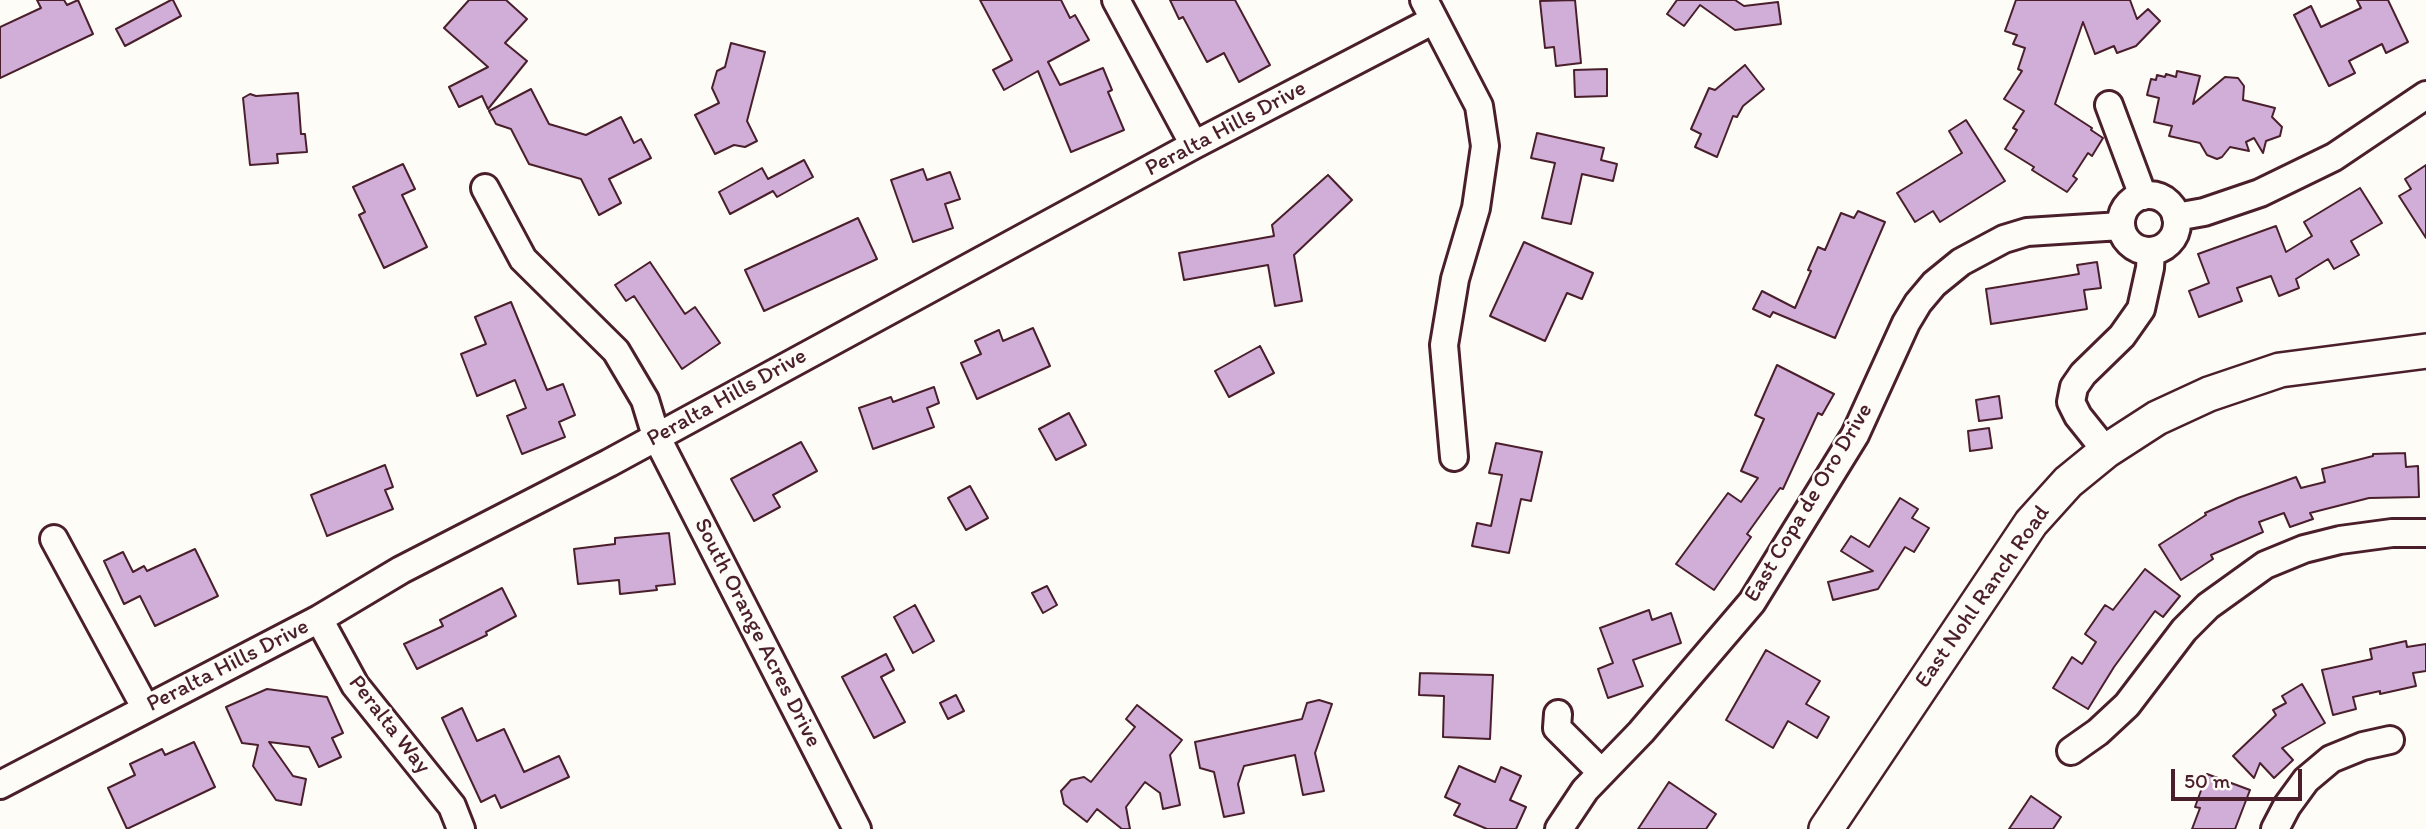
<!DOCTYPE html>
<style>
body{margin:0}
#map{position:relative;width:2426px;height:829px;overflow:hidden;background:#fdfcf7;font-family:Itim,sans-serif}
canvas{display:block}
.scale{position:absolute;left:2171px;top:769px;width:131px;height:32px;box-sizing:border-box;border:4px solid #4a1f2b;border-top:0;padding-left:9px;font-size:21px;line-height:24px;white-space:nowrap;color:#4a1f2b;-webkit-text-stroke:5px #fdfcf7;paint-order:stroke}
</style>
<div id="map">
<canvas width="2426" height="829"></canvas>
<div class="scale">50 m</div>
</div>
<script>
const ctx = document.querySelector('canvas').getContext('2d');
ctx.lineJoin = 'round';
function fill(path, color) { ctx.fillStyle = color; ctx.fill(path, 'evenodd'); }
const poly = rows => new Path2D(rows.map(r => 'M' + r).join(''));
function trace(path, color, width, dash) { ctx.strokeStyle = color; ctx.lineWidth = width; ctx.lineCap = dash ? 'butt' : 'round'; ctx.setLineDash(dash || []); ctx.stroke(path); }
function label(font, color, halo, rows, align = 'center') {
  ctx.font = font + ' Itim,sans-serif'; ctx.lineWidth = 5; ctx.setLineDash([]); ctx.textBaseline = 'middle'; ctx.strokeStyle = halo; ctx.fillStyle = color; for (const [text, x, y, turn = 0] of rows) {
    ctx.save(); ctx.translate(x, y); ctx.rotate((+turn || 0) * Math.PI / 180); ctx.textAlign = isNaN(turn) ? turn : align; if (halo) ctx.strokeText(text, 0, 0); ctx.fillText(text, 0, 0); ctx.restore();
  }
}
const building = poly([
 [37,0,64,0,67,5,78,0,93,34,0,78,0,27,41,8,37,0],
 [171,0,173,0,181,16,125,46,116,29,171,0],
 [469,0,506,0,527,19,505,43,527,61,488,109,482,96,459,107,449,87,488,67,444,28,469,0],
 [980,0,1061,0,1070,18,1075,15,1089,40,1048,62,1060,85,1103,68,1112,90,1108,92,1124,130,1071,152,1038,71,1004,90,993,70,1012,60,980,0],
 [1170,0,1235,0,1270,65,1239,82,1224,53,1207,62,1183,17,1179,19,1170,0],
 [1575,0,1581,63,1556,66,1554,47,1545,48,1540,1,1575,0],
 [1677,0,1735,0,1744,6,1778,2,1781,24,1735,30,1700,5,1684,26,1667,14,1677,0],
 [2016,0,2130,0,2137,19,2148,9,2160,21,2136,46,2117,53,2114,46,2095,54,2083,22,2055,104,2092,128,2091,130,2103,138,2092,156,2088,153,2073,176,2077,179,2067,192,2032,170,2034,167,2005,149,2017,130,2013,128,2024,111,2004,99,2022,71,2018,69,2025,48,2013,44,2017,35,2005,31,2016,0],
 [2357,0,2388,0,2408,42,2386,53,2382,44,2349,61,2355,73,2329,86,2294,15,2311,6,2321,27,2361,8,2357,0],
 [731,43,765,52,747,121,757,141,745,147,734,145,715,154,695,115,719,103,712,88,717,71,725,67,731,43],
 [1745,65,1764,89,1743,106,1737,117,1733,116,1717,157,1695,147,1701,134,1691,129,1709,88,1715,90,1745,65],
 [1607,69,1607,96,1575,97,1574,70,1607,69],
 [2177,71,2200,76,2193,104,2225,77,2238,78,2244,86,2243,100,2275,108,2272,117,2282,127,2280,136,2266,141,2263,153,2254,138,2246,142,2249,151,2230,147,2222,157,2217,159,2207,155,2200,143,2169,136,2172,126,2154,122,2159,98,2147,95,2151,79,2156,80,2157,75,2165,77,2166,74,2176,77,2177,71],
 [531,89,549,124,586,135,621,117,634,143,641,139,651,158,609,179,621,203,599,215,581,179,529,164,511,129,496,124,489,111,531,89],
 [298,93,301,134,305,134,307,152,277,154,278,163,250,165,243,98,250,94,256,96,298,93],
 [1966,120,2005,181,1940,222,1933,211,1915,222,1897,193,1962,153,1949,131,1966,120],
 [1537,133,1604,148,1601,160,1617,164,1613,181,1582,174,1571,224,1542,218,1555,163,1531,158,1537,133],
 [804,160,813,177,777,197,773,191,730,214,719,192,762,168,768,179,804,160],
 [403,164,415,189,402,195,427,247,384,268,359,215,365,212,353,187,403,164],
 [2426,165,2426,238,2399,196,2411,189,2405,179,2426,165],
 [923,169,927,180,950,172,960,199,945,204,953,228,913,242,891,180,923,169],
 [1328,175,1352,200,1294,255,1302,301,1275,306,1268,265,1184,280,1179,253,1274,236,1272,225,1328,175],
 [2360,188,2382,223,2351,241,2359,255,2334,269,2328,259,2296,279,2299,288,2279,296,2271,276,2237,288,2242,301,2199,317,2189,291,2209,283,2198,254,2276,226,2286,252,2312,236,2304,222,2360,188],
 [1858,211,1885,222,1835,338,1773,312,1770,317,1753,309,1762,291,1795,308,1811,271,1808,270,1818,247,1825,250,1841,213,1854,218,1858,211],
 [858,218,877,259,764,311,745,270,858,218],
 [1524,242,1593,273,1582,299,1567,293,1545,341,1490,316,1524,242],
 [650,262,685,314,695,307,720,343,682,369,634,296,626,301,615,285,650,262],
 [2097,262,2101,288,2084,290,2087,309,1991,324,1986,289,2079,274,2077,265,2097,262],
 [511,302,547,390,563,384,575,415,559,422,565,437,522,454,507,416,526,408,515,380,477,396,461,354,486,344,475,317,511,302],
 [1033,328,1050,366,977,399,961,363,981,354,975,341,999,330,1003,341,1033,328],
 [1260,346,1274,373,1229,397,1215,371,1260,346],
 [1777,365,1834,394,1822,415,1818,413,1783,489,1780,488,1747,534,1751,537,1714,590,1676,564,1728,493,1741,502,1758,478,1741,471,1764,419,1755,415,1777,365],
 [934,387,939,403,927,408,934,427,873,449,859,408,891,397,893,402,934,387],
 [1999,396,2002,418,1979,421,1976,400,1999,396],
 [1069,413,1086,445,1056,460,1039,429,1069,413],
 [1989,428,1992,448,1970,451,1968,431,1989,428],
 [801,442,817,471,773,495,780,507,754,521,731,479,801,442],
 [1496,443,1542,452,1531,501,1521,499,1509,553,1472,546,1477,523,1491,526,1502,475,1489,473,1496,443],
 [2405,453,2406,467,2418,466,2419,497,2369,498,2310,513,2313,519,2290,527,2284,513,2259,522,2263,532,2211,555,2213,559,2181,580,2159,545,2206,515,2205,513,2238,498,2296,477,2301,488,2325,482,2322,469,2373,456,2373,454,2405,453],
 [385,465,393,487,385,490,393,509,327,536,311,495,385,465],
 [970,486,988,518,966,530,948,498,970,486],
 [1900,498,1918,509,1912,518,1929,528,1914,552,1905,547,1878,589,1833,600,1828,582,1873,571,1841,551,1851,536,1869,547,1900,498],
 [669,533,675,584,656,586,657,590,620,594,619,580,578,584,574,549,615,544,615,538,669,533],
 [195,549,218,596,155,626,140,596,124,604,104,561,123,552,133,572,144,566,147,571,195,549],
 [2145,569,2180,596,2163,617,2155,611,2114,667,2088,709,2053,688,2072,657,2082,664,2096,642,2085,634,2105,605,2113,610,2145,569],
 [1047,586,1057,605,1043,613,1032,593,1047,586],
 [502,588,516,616,486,632,487,635,417,669,404,644,443,626,440,620,502,588],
 [915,605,934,641,913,653,894,617,915,605],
 [1649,610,1652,620,1671,613,1681,643,1633,660,1643,686,1608,698,1598,669,1613,663,1600,628,1649,610],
 [2406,641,2407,647,2426,644,2426,671,2413,673,2416,686,2380,694,2380,691,2353,697,2356,709,2333,715,2322,670,2372,659,2370,649,2406,641],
 [1766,650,1820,681,1806,704,1829,717,1817,738,1788,721,1773,748,1726,720,1766,650],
 [886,654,894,670,881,677,905,722,874,738,842,677,886,654],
 [1420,673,1493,675,1490,739,1443,737,1444,696,1419,695,1420,673],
 [2302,684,2325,723,2282,748,2293,760,2274,778,2260,763,2254,778,2233,756,2276,715,2273,710,2286,703,2282,696,2302,684],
 [267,689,327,697,343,733,332,738,341,757,319,767,309,747,269,742,293,776,306,779,301,805,276,800,253,766,258,745,242,743,226,707,267,689],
 [956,695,964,711,948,719,940,703,956,695],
 [1319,700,1332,704,1315,753,1324,791,1303,795,1295,755,1244,766,1238,784,1244,813,1224,817,1214,772,1200,768,1195,742,1302,719,1307,703,1319,700],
 [1137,705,1182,740,1170,755,1180,805,1163,809,1160,793,1145,782,1126,807,1130,829,1122,829,1097,809,1087,822,1064,804,1061,791,1071,780,1084,777,1091,782,1135,727,1126,719,1137,705],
 [462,708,477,741,504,729,524,772,559,756,569,777,501,808,495,795,481,802,442,718,462,708],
 [194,742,215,787,127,829,108,788,135,775,130,764,162,749,165,755,194,742],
 [1459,766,1495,782,1501,767,1521,776,1510,800,1526,807,1516,829,1487,829,1454,815,1460,804,1445,797,1459,766],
 [2207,774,2250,790,2235,829,2192,829,2200,808,2195,807,2207,774],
 [1669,782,1716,814,1706,829,1638,829,1669,782],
 [2031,796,2061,817,2053,829,2009,829,2031,796]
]);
const minor = poly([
 [1116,0,1194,145],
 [1424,0,1479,106,1485,146,1476,208,1455,279,1444,345,1454,457],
 [2109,105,2143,196],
 [485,188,523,259,616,351,645,400,656,436,857,829],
 '2121 223a28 28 0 1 1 56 0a28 28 0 1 1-56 0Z',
 [2176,217,2204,212,2260,193,2334,157,2426,95],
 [2106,451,2078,416,2071,402,2074,387,2083,374,2122,336,2141,309,2150,268,2151,251],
 [54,539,146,709],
 [319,619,355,685,452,806,461,829],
 [1558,714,1557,728,1601,772],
 [2071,751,2098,732,2127,705,2184,630,2208,606,2265,565,2304,549,2340,540,2392,533,2426,533],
 [0,785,319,619,401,570,609,463,1194,145,1434,20],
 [1559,829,1585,790,1641,732,1752,602,1855,435,1906,323,1918,303,1934,284,1961,262,2004,239,2027,232,2121,226],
 [2275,829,2287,806,2306,780,2331,759,2363,746,2390,740]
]);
const major = poly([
 [1826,829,2031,523,2068,482,2106,451,2157,418,2209,394,2280,370,2426,351]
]);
const streetNames = [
 ["Peralta Hills Drive",1226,129,-28],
 ["Peralta Hills Drive",727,398,-29],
 ["East Copa de Oro Drive",1809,503,-59],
 ["East Nohl Ranch Road",1983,597,-55],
 ["South Orange Acres Drive",757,633,63],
 ["Peralta Hills Drive",228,666,-27],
 ["Peralta Way",389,725,52]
];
fill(building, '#d1aed8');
trace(building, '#4a1f2b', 2);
trace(minor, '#4a1f2b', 32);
trace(major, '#4a1f2b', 38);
trace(minor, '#fdfcf7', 26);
trace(major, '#fdfcf7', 33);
label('23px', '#4a1f2b', '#fdfcf7', streetNames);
</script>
